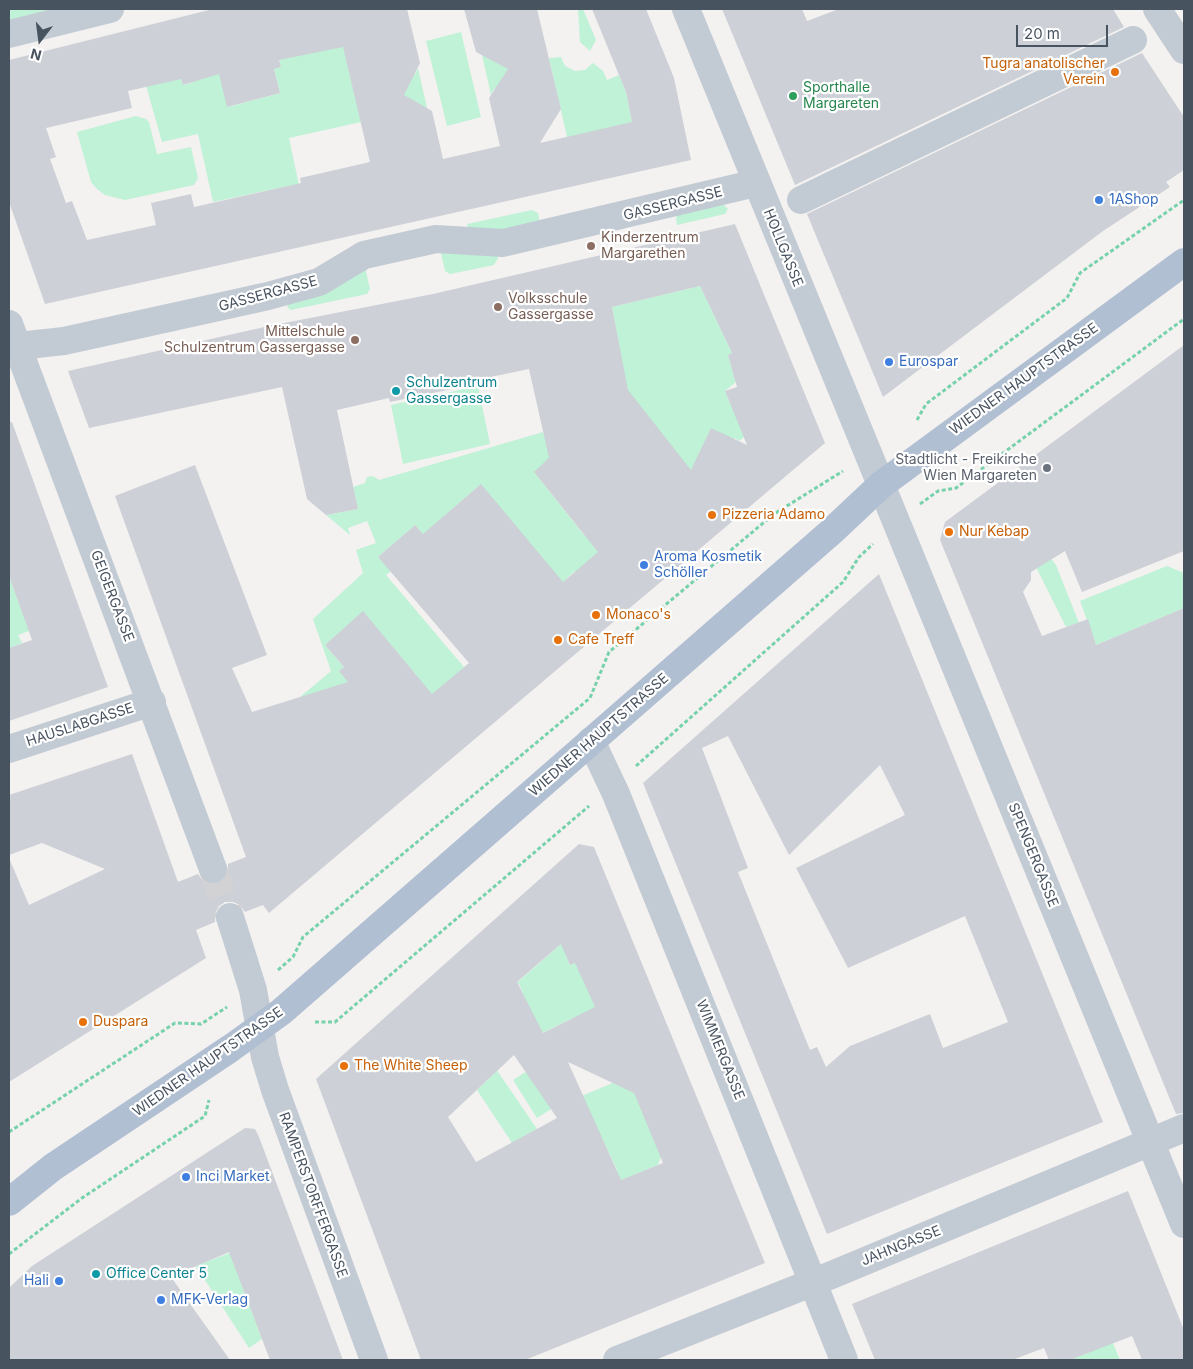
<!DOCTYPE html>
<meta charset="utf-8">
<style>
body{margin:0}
#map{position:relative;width:1193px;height:1369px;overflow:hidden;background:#f4f1f1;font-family:Inter,sans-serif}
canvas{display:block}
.frame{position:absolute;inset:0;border:10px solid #485360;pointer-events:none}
.north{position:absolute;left:15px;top:15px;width:50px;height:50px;-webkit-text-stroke:4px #fff;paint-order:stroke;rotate:195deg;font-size:14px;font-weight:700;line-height:20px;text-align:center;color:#485360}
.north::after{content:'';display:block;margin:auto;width:18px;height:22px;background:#485360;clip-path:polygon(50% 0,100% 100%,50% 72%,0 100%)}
.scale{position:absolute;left:1016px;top:25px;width:92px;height:22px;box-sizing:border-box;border:2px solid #485360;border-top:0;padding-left:6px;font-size:15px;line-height:18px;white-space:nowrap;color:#485360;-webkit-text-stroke:4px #fff;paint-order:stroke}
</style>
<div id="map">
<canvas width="1193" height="1369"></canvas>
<div class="frame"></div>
<div class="north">N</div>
<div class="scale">20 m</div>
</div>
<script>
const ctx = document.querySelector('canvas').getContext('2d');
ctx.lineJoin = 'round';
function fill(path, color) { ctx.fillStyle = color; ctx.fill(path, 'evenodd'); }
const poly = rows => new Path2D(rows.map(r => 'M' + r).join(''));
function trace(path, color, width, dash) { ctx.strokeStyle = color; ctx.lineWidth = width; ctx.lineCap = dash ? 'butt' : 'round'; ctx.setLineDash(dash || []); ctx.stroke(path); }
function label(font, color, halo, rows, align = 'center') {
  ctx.font = font + ' Inter,sans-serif'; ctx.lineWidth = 4.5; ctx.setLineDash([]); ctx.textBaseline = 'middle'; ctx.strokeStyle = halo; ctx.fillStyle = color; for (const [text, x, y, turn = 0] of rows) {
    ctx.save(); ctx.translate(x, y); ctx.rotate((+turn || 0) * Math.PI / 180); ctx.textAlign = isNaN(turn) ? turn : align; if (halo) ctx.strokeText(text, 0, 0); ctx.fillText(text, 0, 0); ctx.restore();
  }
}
const green = poly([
 [13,9,52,9,9,20,9,10],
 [578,9,583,9,596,40,590,51,580,42],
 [340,32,361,122,289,138,300,190,288,186,213,202,198,134,162,142,145,82,181,79,183,85,191,83,215,58,228,107,280,93,274,69,281,67,279,60],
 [461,32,481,117,447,126,426,41],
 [516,50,523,83,494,89,491,95,482,55],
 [561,57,565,66,575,71,585,70,593,63,603,71,607,80,619,75,626,92,633,127,567,137,549,58],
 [418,68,427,108,394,114,385,81,415,74],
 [136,116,146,119,149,122,157,154,191,147,198,178,194,185,125,200,105,195,97,189,91,182,77,132],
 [722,203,728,209,725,214,677,225,676,218,679,213],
 [532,210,538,213,540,223,535,229,469,233,467,224],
 [440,249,496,252,498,258,494,265,450,274,445,271],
 [365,267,370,289,367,294,291,310,287,307,293,299],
 [700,286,732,353,728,355,736,382,725,391,731,406,735,406,755,429,739,441,735,438,684,488,629,400,612,307],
 [478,386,490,444,403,464,391,405],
 [543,432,545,439,651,516,534,472,584,535,611,541,579,576,575,571,567,578,571,583,552,599,480,485,444,516,456,572,415,525,378,557,391,571,386,575,464,667,421,710,417,676,363,612,325,645,344,667,339,671,387,717,302,711,300,697,331,671,313,619,363,573,356,550,376,543,367,521,348,528,350,535,326,515,358,509,353,487,365,483,367,477,373,476,379,480],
 [1036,540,1056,565,1079,623,1066,627,1026,547],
 [1167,566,1184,573,1184,608,1096,645,1080,601],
 [9,576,29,631,18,635,22,643,9,648],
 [569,937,566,955,570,965,579,962,602,1022,575,1017,536,1036,514,997,523,993,519,984,510,989],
 [494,1066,537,1129,524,1136,531,1148,564,1130,553,1108,537,1118,513,1080,527,1071,553,1108,622,1079,620,1086,627,1089,630,1082,661,1157,658,1165,597,1190,592,1181,617,1170,601,1136,574,1147,577,1154,525,1179,520,1171,500,1181,504,1190,495,1195,499,1201,434,1227,429,1214,461,1203,444,1157,412,1167,407,1154,459,1135,482,1174,525,1151,520,1139,512,1143,477,1090,495,1073,492,1068],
 [181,1234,200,1264,243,1248,238,1275,262,1339,249,1348,177,1237],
 [1105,1324,1120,1360,1070,1360,1090,1352,1083,1333]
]);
const building = poly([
 [213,9,407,9,420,63,404,95,432,111,443,159,500,146,489,98,508,69,476,52,464,9,537,9,561,109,540,143,632,122,626,92,592,9,646,9,674,78,691,160,45,304,9,202,9,60],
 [343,47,370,162,300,178,301,183,194,207,191,194,151,203,156,225,87,240,72,201,66,203,50,159,56,157,46,128,132,108,128,91,181,79,183,85,219,74,227,107,280,93,274,69,281,67,279,60],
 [722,9,802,9,807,21,839,9,1113,9,1124,27,795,185],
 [1142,53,1184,117,1184,170,1166,182,1170,187,1103,231,883,397,807,214],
 [735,224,825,443,269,913,263,905,245,912,240,905,233,902,225,902,219,906,215,914,215,922,196,930,206,958,9,1082,9,858,29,905,105,869,42,843,9,855,9,795,132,754,178,882,198,874,203,881,210,884,219,883,225,879,228,872,228,864,246,857,115,496,195,465,267,655,232,668,252,712,348,682,339,671,344,667,325,645,363,611,432,694,469,663,378,557,415,525,423,534,481,484,563,582,598,552,534,472,549,458,529,369,476,380,476,384,452,389,390,402,389,398,337,410,358,509,326,515,307,499,282,387,89,428,68,371,269,326,433,294],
 [700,286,732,353,728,355,737,387,725,391,747,445,711,428,691,470,628,390,612,307],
 [1184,345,1184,551,1082,592,1065,551,1031,572,1031,580,1023,592,1042,636,1088,619,1096,645,1184,608,1184,1113,1176,1114,940,540,945,522],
 [9,422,12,422,108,687,9,721,9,648,32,640,9,576],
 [879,574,1103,1122,827,1234,643,783],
 [728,736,789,855,880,765,905,815,796,868,848,968,965,916,1008,1022,943,1048,930,1014,850,1046,826,1067,817,1047,810,1050,738,872,748,868,702,748],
 [579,844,594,847,765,1263,525,1360,421,1360,316,1079],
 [561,944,570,965,575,963,595,1007,543,1033,517,982],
 [514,1055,557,1118,476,1162,448,1117],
 [568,1062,634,1093,663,1163,621,1180],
 [245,1128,255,1129,259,1137,343,1360,270,1360,229,1252,171,1277,230,1360,9,1360,9,1288,32,1266],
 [1128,1191,1184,1330,1184,1360,1142,1360,1132,1336,1070,1360,1049,1360,1044,1348,1012,1360,875,1360,852,1304]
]);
const minorTunnel = poly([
 [213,869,230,917]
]);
const path = poly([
 [917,420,926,404,1067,298,1080,273,1184,200],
 [920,504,938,491,956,488,1184,319],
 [636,766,843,582,859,557,873,544],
 [278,970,293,957,303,937,590,698,609,652,774,514,843,471],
 [315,1022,335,1022,589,806],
 [9,1132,175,1023,201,1024,227,1007],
 [9,1254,82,1198,205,1116,209,1100]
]);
const minor = poly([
 [686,9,1184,1224],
 [1157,9,1184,50],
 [9,34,110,9],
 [801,200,1133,40],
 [9,324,213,869],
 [9,347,64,341,268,296,319,282,364,255,436,239,503,243,756,183],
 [591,741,616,794,844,1360],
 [9,749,152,702],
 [230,917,253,990,265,1057,275,1090,374,1360],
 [617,1360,834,1274,1184,1128]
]);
const major = poly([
 [9,1202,53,1167,231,1048,281,1012,831,532,881,485,1184,262]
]);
const markers = [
 [1115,72,5,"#e8710a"],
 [793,96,5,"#2e9e5b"],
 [1099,200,5,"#3f7fe0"],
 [591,246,5,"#8d6e63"],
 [498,307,5,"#8d6e63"],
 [355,340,5,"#8d6e63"],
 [889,362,5,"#3f7fe0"],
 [396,391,5,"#0f9aa8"],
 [1047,468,5,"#6b7280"],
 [712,515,5,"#e8710a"],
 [949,532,5,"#e8710a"],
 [644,565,5,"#3f7fe0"],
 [596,615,5,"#e8710a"],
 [558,640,5,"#e8710a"],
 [83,1022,5,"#e8710a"],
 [344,1066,5,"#e8710a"],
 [186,1177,5,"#3f7fe0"],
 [96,1274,5,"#0f9aa8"],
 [59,1281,5,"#3f7fe0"],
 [161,1300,5,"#3f7fe0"]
];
const foodNames = [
 ["Tugra anatolischer",1105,64,"right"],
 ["Verein",1105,80,"right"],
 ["Pizzeria Adamo",722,515],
 ["Nur Kebap",959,532],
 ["Monaco's",606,615],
 ["Cafe Treff",568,640],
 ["Duspara",93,1022],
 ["The White Sheep",354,1066]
];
const leisureNames = [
 ["Sporthalle",803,88],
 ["Margareten",803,104]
];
const shopNames = [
 ["1AShop",1109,200],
 ["Eurospar",899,362],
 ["Aroma Kosmetik",654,557],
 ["Schöller",654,573],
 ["Inci Market",196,1177],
 ["Hali",49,1281,"right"],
 ["MFK-Verlag",171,1300]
];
const streetNames = [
 ["GASSERGASSE",673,204,-14],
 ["HOLLGASSE",783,248,68],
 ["GASSERGASSE",268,294,-15],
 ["WIEDNER HAUPTSTRASSE",1024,379,-36],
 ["GEIGERGASSE",112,596,69],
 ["HAUSLABGASSE",80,725,-18],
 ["WIEDNER HAUPTSTRASSE",599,735,-41],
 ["SPENGERGASSE",1033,855,68],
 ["WIMMERGASSE",720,1050,68],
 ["WIEDNER HAUPTSTRASSE",208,1062,-35],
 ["RAMPERSTORFFERGASSE",313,1195,70],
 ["JAHNGASSE",901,1246,-22]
];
const educationNames = [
 ["Kinderzentrum",601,238],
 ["Margarethen",601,254],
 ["Volksschule",508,299],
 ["Gassergasse",508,315],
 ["Mittelschule",345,332,"right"],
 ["Schulzentrum Gassergasse",345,348,"right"]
];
const cultureNames = [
 ["Schulzentrum",406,383],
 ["Gassergasse",406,399],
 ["Office Center 5",106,1274]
];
const worshipNames = [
 ["Stadtlicht - Freikirche",1037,460],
 ["Wien Margareten",1037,476]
];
fill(green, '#bff2d6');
fill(building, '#cdd0d6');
trace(minorTunnel, '#d2d1d4', 28, [28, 14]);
trace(path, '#76d2aa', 3, [4, 2.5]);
trace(minor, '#c2cbd3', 28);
trace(major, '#b0bfd1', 28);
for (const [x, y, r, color] of markers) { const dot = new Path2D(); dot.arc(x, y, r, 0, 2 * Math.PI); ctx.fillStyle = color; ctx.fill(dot); trace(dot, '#fff', 2); }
label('14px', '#c56008', '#fff', foodNames, 'left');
label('14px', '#27864d', '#fff', leisureNames, 'left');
label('14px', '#366cbe', '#fff', shopNames, 'left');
label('14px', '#485360', '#fff', streetNames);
label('14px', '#785e54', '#fff', educationNames, 'left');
label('14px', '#0d838f', '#fff', cultureNames, 'left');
label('14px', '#5b616d', '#fff', worshipNames, 'right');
</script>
